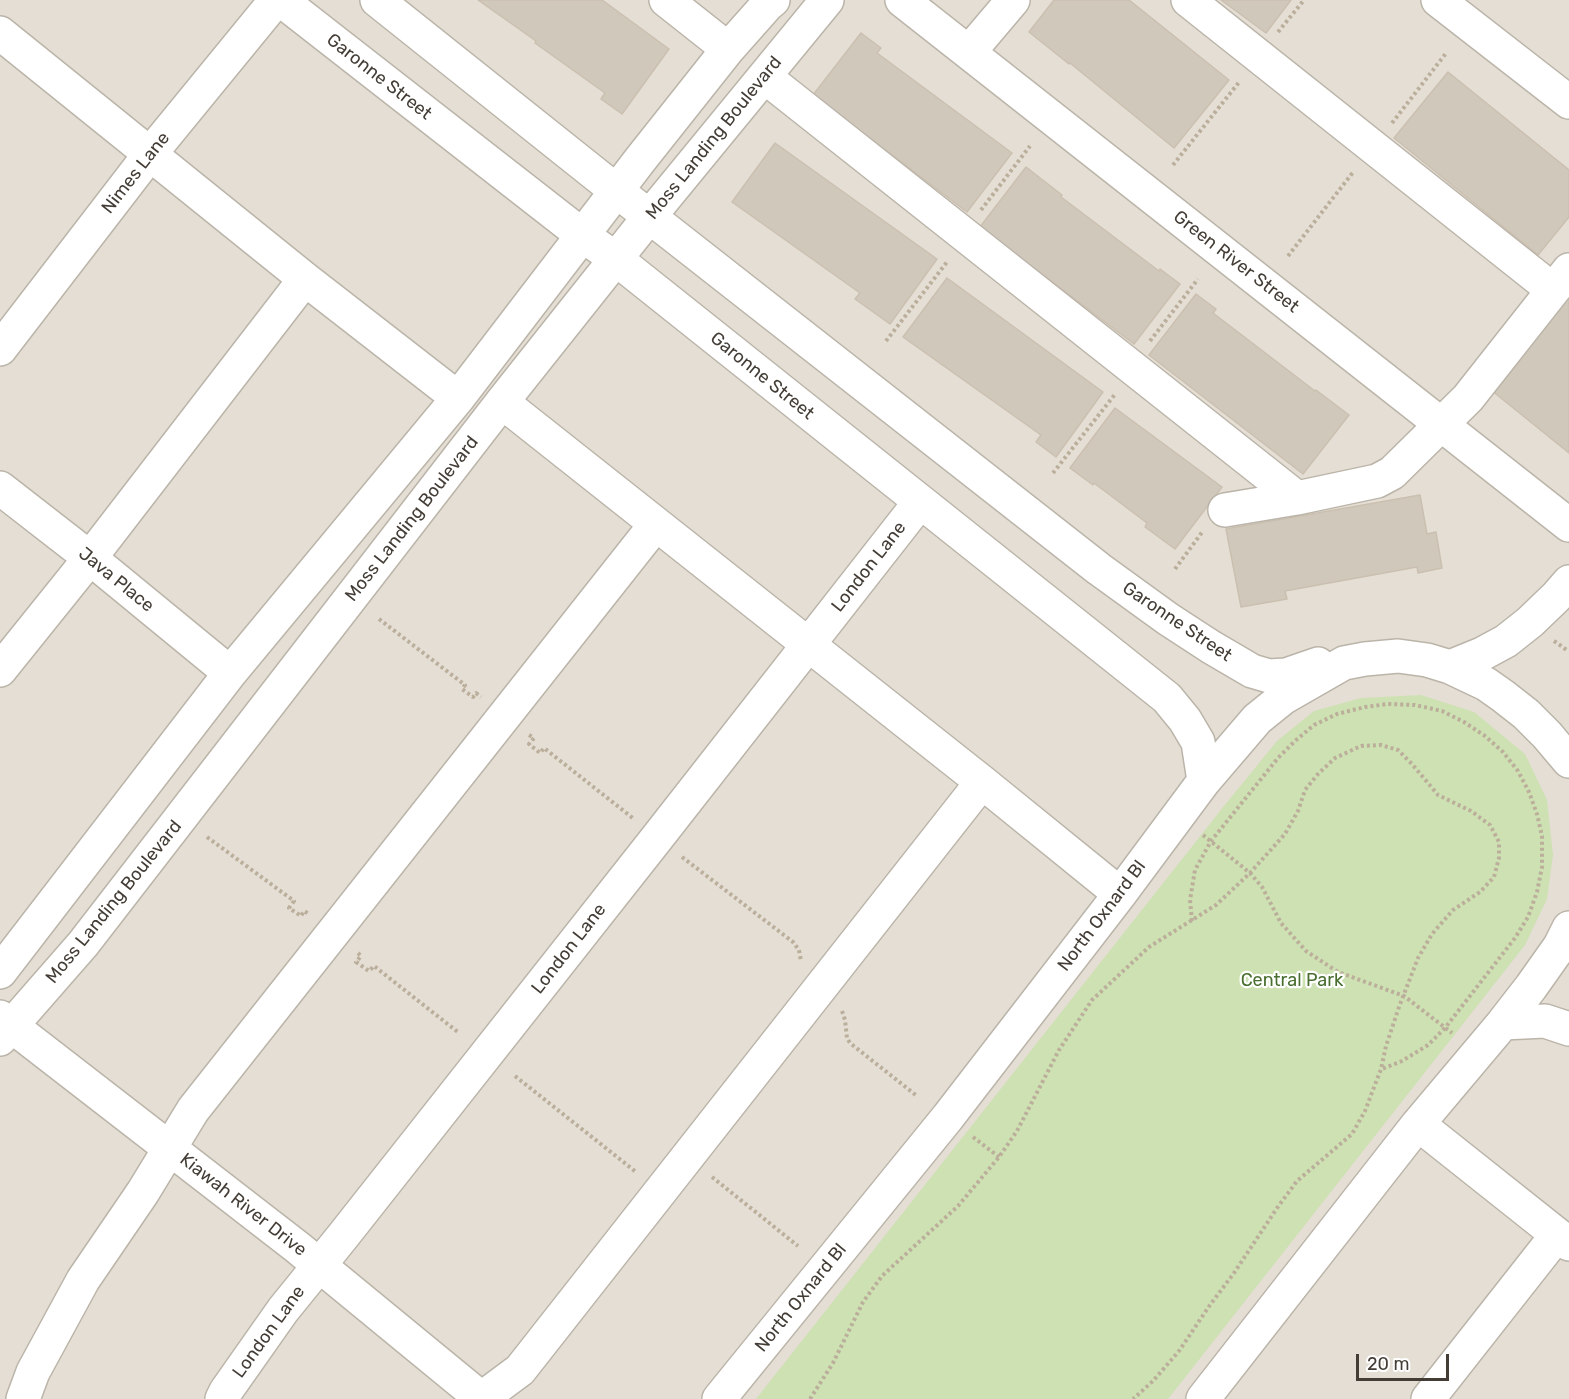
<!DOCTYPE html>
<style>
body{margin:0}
#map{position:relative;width:1569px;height:1399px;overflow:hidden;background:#f1ede6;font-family:Rubik,sans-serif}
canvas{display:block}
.scale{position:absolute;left:1356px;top:1354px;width:93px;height:27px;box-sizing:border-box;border:3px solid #433d36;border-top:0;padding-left:8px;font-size:18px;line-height:21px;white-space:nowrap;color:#433d36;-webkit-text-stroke:4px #fff;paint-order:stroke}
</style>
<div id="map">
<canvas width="1569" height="1399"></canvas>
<div class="scale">20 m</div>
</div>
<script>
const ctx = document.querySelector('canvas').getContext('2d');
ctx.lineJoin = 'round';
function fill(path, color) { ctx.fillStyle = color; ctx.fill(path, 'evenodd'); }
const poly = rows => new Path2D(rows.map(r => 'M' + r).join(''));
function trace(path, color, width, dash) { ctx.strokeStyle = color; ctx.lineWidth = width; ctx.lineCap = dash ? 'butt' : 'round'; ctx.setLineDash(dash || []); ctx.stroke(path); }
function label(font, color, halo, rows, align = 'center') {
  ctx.font = font + ' Rubik,sans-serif'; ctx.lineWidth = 4.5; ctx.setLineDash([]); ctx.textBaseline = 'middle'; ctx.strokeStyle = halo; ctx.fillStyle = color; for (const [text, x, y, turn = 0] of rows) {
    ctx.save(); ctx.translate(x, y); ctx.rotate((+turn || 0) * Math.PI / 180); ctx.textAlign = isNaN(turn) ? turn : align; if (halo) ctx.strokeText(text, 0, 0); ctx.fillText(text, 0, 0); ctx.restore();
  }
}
const residential = poly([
 [0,0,1569,0,1569,1399,0,1399]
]);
const green = poly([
 [1421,695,1474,712,1525,754,1547,800,1553,855,1547,899,1525,945,1168,1399,756,1399,1224,806,1277,741,1314,711,1361,698]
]);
const building = poly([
 [478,0,602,0,669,49,622,114,601,99,605,93,535,43,536,41,478,0],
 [1054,0,1129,0,1229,80,1174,148,1070,63,1069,64,1029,32,1054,0],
 [1221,0,1291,0,1266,33,1221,0],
 [861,33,881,48,877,53,1012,153,967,212,813,95,861,33],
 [1448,72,1569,170,1569,217,1538,255,1394,138,1448,72],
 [775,143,937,259,890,324,855,299,860,293,732,202,775,143],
 [1026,167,1062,195,1061,197,1159,271,1160,269,1180,284,1134,344,980,227,1026,167],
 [947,278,1103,392,1056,457,1036,442,1041,435,903,337,947,278],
 [1569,293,1569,453,1491,390,1569,293],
 [1196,294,1216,309,1213,313,1315,391,1316,390,1349,415,1303,474,1149,355,1196,294],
 [1115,408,1222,487,1175,549,1145,527,1147,523,1094,483,1093,485,1070,468,1115,408],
 [1420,495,1427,534,1436,532,1442,568,1418,573,1417,567,1285,591,1287,599,1241,607,1226,529,1420,495]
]);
const path = poly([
 [1278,32,1304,0],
 [1392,123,1447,52],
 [1173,165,1240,81],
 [981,210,1030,146],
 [1288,256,1354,171],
 [886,341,947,262],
 [1150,341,1198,279],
 [1053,473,1116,393],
 [1175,569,1203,531],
 [379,619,465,685,462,689,473,697,476,693,481,697],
 [1554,641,1568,651],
 [529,735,534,738,529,744,540,753,544,748,634,819],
 [1203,835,1250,873,1262,887,1281,923,1306,951,1338,972,1404,996,1452,1033],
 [207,837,294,901,289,908,301,916,304,911,309,914],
 [682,857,793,942,799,950,801,961],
 [1192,921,1190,900,1195,870,1211,841,1278,758,1295,741,1314,725,1337,714,1365,707,1388,704,1415,705,1442,711,1464,722,1485,736,1503,752,1518,771,1529,792,1537,814,1542,836,1542,867,1537,892,1528,917,1515,938,1445,1028,1428,1045,1402,1061,1382,1069],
 [358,953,361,956,356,962,369,971,374,966,459,1033],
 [842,1011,845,1020,847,1038,850,1043,917,1096],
 [515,1076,636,1172],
 [973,1137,999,1157],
 [712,1177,798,1246],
 [810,1399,833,1363,863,1302,882,1276,958,1206,999,1157,1017,1131,1059,1050,1092,1000,1149,947,1216,905,1250,873,1285,834,1298,811,1305,790,1318,774,1335,758,1361,746,1381,745,1398,750,1412,764,1438,795,1471,811,1490,825,1499,842,1499,858,1494,877,1480,892,1453,910,1432,934,1418,958,1399,1007,1386,1046,1381,1069,1365,1111,1352,1134,1297,1181,1277,1208,1234,1273,1210,1305,1179,1351,1153,1381,1133,1399]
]);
const minor = poly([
 [281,0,582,235,616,259,1167,698,1185,720,1198,742,1204,781],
 [377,0,599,177,1099,569,1168,619,1211,647,1252,671,1269,676,1286,675,1318,664],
 [666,0,728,49],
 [902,0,1569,525],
 [1188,0,1553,290],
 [1438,0,1569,102],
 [0,33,305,279,458,398],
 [969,52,1013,0],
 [765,77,1297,498,1377,481,1392,473,1468,398,1569,270],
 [0,349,150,154,276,0],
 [502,402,982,782,1120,894],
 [0,488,90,558,230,673],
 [1225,510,1297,498],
 [1450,667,1482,654,1506,641,1530,622,1556,597,1569,582],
 [0,670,90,558,305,279],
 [0,972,230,673,458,398,640,160,728,49,767,5,773,0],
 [0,1017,297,1247,482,1399],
 [1503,1023,1545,1021,1569,1029],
 [0,1039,83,944,502,402,649,217,827,0],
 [1418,1124,1569,1244],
 [23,1399,33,1372,83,1280,143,1192,193,1110,656,524],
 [222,1399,226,1391,283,1310,343,1236,657,838,920,502],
 [481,1399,520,1370,982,782],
 [719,1399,948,1117,1120,894,1204,781,1257,719,1283,698,1344,663,1365,659,1398,656,1427,660,1450,667,1486,684,1503,696,1526,714,1547,735,1569,761],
 [1203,1399,1418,1124,1503,1023,1531,987,1560,946,1569,928],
 [1428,1399,1557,1235]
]);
const streetNames = [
 ["Garonne Street",379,77,38],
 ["Moss Landing Boulevard",714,138,-51],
 ["Nimes Lane",136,173,-52],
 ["Green River Street",1236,262,38],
 ["Garonne Street",762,376,39],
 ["Moss Landing Boulevard",412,519,-52],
 ["London Lane",869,567,-52],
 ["Java Place",116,580,39],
 ["Garonne Street",1177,622,34],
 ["Moss Landing Boulevard",114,902,-51],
 ["North Oxnard Bl",1102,916,-53],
 ["London Lane",569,949,-52],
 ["Kiawah River Drive",243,1205,38],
 ["North Oxnard Bl",801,1298,-51],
 ["London Lane",269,1332,-54]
];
const parkNames = [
 ["Central Park",1292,981]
];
fill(residential, '#e4ded4');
fill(green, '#cee1b2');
fill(building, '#d1c8bc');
trace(building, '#cbc0b0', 1.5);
trace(minor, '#bbb4a9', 36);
trace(path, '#bbaf9c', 4, [3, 3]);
trace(minor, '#fff', 33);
label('18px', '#433d36', '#fff', streetNames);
label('18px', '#496e30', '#fff', parkNames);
</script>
